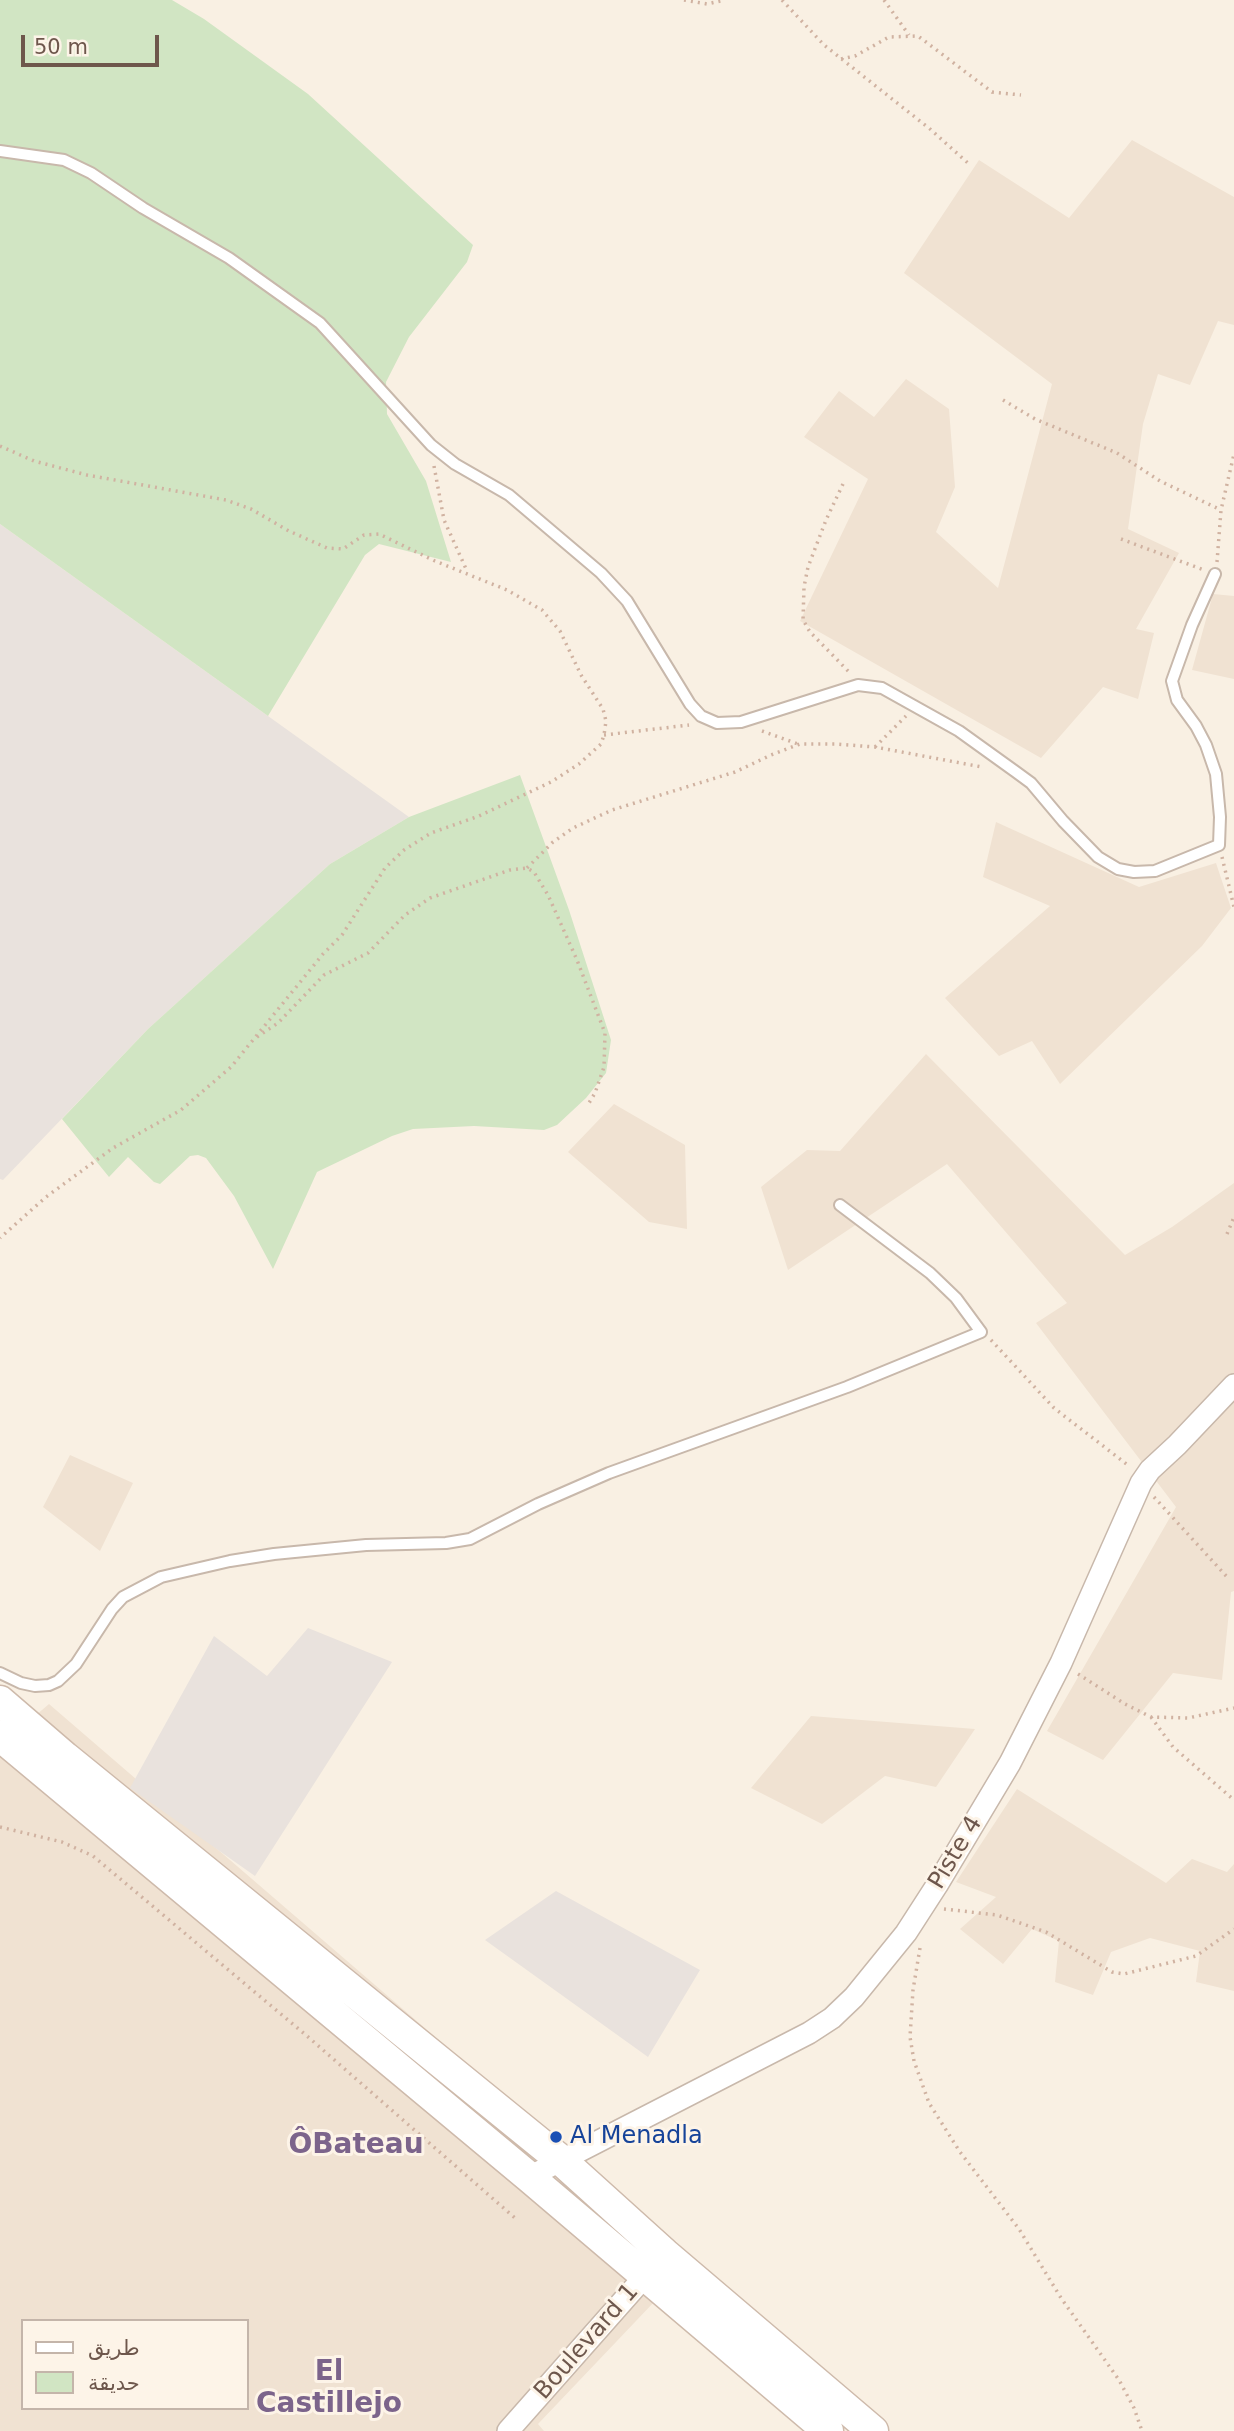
<!DOCTYPE html>
<meta charset="utf-8">
<style>
body{margin:0}
#map{position:relative;width:1234px;height:2431px;overflow:hidden;background:#f9f0e3;font-family:"DejaVu Sans",Cairo,sans-serif}
canvas{display:block}
.legend{position:absolute;left:21px;top:2319px;width:228px;height:91px;box-sizing:border-box;background:#fdf4e8;border:2px solid #c4b5aa;margin:0;padding:9px 12px;list-style:none;font-size:21px;color:#6e574c}
.legend li{display:flex;align-items:center;gap:14px;height:35px}
.legend b{width:35px;border:2px solid #c4b5aa}
.scale{position:absolute;left:21px;top:35px;width:138px;height:32px;box-sizing:border-box;border:4px solid #6e574c;border-top:0;padding-left:9px;font-size:21px;line-height:24px;white-space:nowrap;color:#6e574c;-webkit-text-stroke:5px #fdf4e8;paint-order:stroke}
</style>
<div id="map">
<canvas width="1234" height="2431"></canvas>
<ul class="legend">
<li><b style="height:9px;background:#fff"></b>طريق</li>
<li><b style="height:19px;background:#d1e5c3"></b>حديقة</li>
</ul>
<div class="scale">50 m</div>
</div>
<script>
const ctx = document.querySelector('canvas').getContext('2d');
ctx.lineJoin = 'round';
function fill(path, color) { ctx.fillStyle = color; ctx.fill(path, 'evenodd'); }
const poly = rows => new Path2D(rows.map(r => 'M' + r).join(''));
function trace(path, color, width, dash) { ctx.strokeStyle = color; ctx.lineWidth = width; ctx.lineCap = dash ? 'butt' : 'round'; ctx.setLineDash(dash || []); ctx.stroke(path); }
function label(font, color, halo, rows, align = 'center') {
  ctx.font = font + ' "DejaVu Sans",sans-serif'; ctx.lineWidth = 6; ctx.setLineDash([]); ctx.textBaseline = 'middle'; ctx.strokeStyle = halo; ctx.fillStyle = color; for (const [text, x, y, turn = 0] of rows) {
    ctx.save(); ctx.translate(x, y); ctx.rotate((+turn || 0) * Math.PI / 180); ctx.textAlign = isNaN(turn) ? turn : align; if (halo) ctx.strokeText(text, 0, 0); ctx.fillText(text, 0, 0); ctx.restore();
  }
}
const residential = poly([
 [1132,140,1234,197,1234,325,1218,321,1190,385,1158,374,1143,424,1128,529,1179,553,1136,629,1154,633,1138,699,1103,687,1041,758,800,621,868,479,804,437,839,391,874,417,906,379,949,409,955,487,936,532,998,588,1052,384,904,273,979,160,1069,218],
 [1213,594,1234,596,1234,679,1192,670],
 [996,822,1139,887,1216,863,1231,908,1202,946,1060,1084,1032,1041,999,1056,945,998,1050,906,983,877],
 [926,1054,1125,1255,1172,1227,1234,1183,1234,1591,1231,1592,1222,1680,1173,1673,1103,1760,1047,1731,1176,1507,1036,1323,1067,1303,947,1164,788,1270,761,1187,807,1150,840,1151],
 [614,1104,685,1145,687,1229,649,1222,568,1152],
 [70,1455,133,1483,100,1551,43,1507],
 [49,1704,694,2260,538,2424,544,2431,0,2431,0,1746],
 [23,2321,247,2321,247,2408,23,2408],
 [811,1716,975,1729,936,1787,885,1776,822,1824,751,1788],
 [1017,1789,1166,1883,1192,1859,1227,1872,1234,1864,1234,1991,1196,1982,1200,1951,1150,1938,1111,1952,1093,1995,1055,1982,1059,1941,1032,1929,1003,1964,960,1929,996,1897,956,1882]
]);
const industrial = poly([
 [0,524,409,817,330,864,148,1029,3,1180,0,1179],
 [308,1628,392,1662,255,1876,130,1788,214,1636,267,1676],
 [556,1891,700,1970,648,2057,485,1940]
]);
const green = poly([
 [0,0,172,0,204,19,308,94,473,245,467,262,409,337,386,382,387,414,426,481,451,562,379,544,365,555,268,716,0,524],
 [520,775,569,910,611,1040,606,1073,586,1098,557,1125,544,1130,474,1126,413,1129,392,1136,317,1172,273,1269,234,1196,206,1158,198,1155,190,1156,160,1184,154,1182,128,1157,109,1177,62,1119,148,1029,330,864,409,817]
]);
const path = poly([
 [684,0,707,4,725,0],
 [782,0,824,45,930,129,969,164],
 [884,0,909,35],
 [841,59,855,56,889,37,918,36,992,92,1021,95],
 [1003,400,1035,419,1117,453,1160,481,1221,510],
 [0,446,34,461,87,475,226,500,251,509,289,531,327,548,343,549,364,535,379,534,435,561,507,590,542,610,560,631,581,675,603,709,606,721,604,735,601,744,579,764,551,782,479,816,431,833,404,850,385,868,342,935,323,954,231,1067,181,1110,113,1148,46,1197,0,1238],
 [434,466,444,520,467,571],
 [843,484,826,520,808,567,804,587,803,620,810,632,851,674],
 [1121,539,1204,570],
 [1217,562,1221,510,1234,454],
 [762,731,798,744],
 [604,735,689,725],
 [875,747,906,716],
 [1222,857,1234,907],
 [527,868,553,842,573,828,612,810,735,772,771,755,800,744,835,744,875,747,982,767],
 [257,1037,278,1023,324,975,368,953,405,915,430,898,510,870,527,868,534,872,548,895,577,960,605,1033,604,1067,595,1093,589,1103],
 [1227,1234,1234,1217],
 [991,1340,1054,1408,1129,1466],
 [1154,1497,1228,1578],
 [1078,1674,1125,1704,1151,1717,1188,1718,1234,1708],
 [1151,1717,1173,1747,1234,1800],
 [0,1827,62,1842,93,1856,307,2036,515,2218],
 [944,1909,997,1915,1023,1924,1046,1932,1112,1972,1124,1974,1196,1956,1234,1929],
 [920,1948,913,1990,910,2037,914,2061,929,2103,960,2152,1019,2229,1061,2298,1119,2380,1134,2408,1142,2431]
]);
const service = poly([
 [0,151,64,160,91,173,143,208,229,258,320,323,431,445,455,464,509,495,601,573,627,601,690,704,701,716,717,723,741,722,858,685,882,688,959,731,1016,772,1031,783,1063,821,1098,857,1118,869,1134,872,1155,871,1219,845,1220,817,1216,774,1206,745,1196,726,1177,700,1172,681,1192,625,1215,574],
 [0,1673,21,1683,35,1686,49,1685,58,1681,76,1664,112,1609,123,1597,161,1577,230,1561,274,1554,366,1545,446,1543,470,1539,538,1504,609,1473,847,1387,981,1332,956,1298,930,1273,840,1205]
]);
const minor = poly([
 [529,2177,809,2033,832,2018,854,1997,906,1933,937,1885,1010,1763,1061,1663,1141,1483,1150,1470,1177,1445,1234,1385],
 [508,2431,653,2267]
]);
const secondary = poly([
 [0,1701,65,1757,562,2161,665,2254,873,2431],
 [0,1736,529,2177,828,2431]
]);
const markers = [
 [556,2137,7,"#1a4fb4"]
];
const streetNames = [
 ["Piste 4",956,1853,-59],
 ["Boulevard 1",587,2342,-49]
];
const transitNames = [
 ["Al Menadla",570,2137]
];
const quarterNames = [
 ["ÔBateau",356,2146],
 ["El",329,2373],
 ["Castillejo",329,2405]
];
fill(residential, '#f0e2d2');
fill(industrial, '#e9e2dd');
fill(green, '#d1e5c3');
trace(service, '#c8b8ab', 14);
trace(minor, '#c8b8ab', 24);
trace(secondary, '#cebaab', 33);
trace(path, '#d0b2a1', 3.5, [2, 5]);
trace(service, '#fff', 10);
trace(minor, '#fff', 21);
trace(secondary, '#fff', 30);
for (const [x, y, r, color] of markers) { const dot = new Path2D(); dot.arc(x, y, r, 0, 2 * Math.PI); ctx.fillStyle = color; ctx.fill(dot); trace(dot, '#fdf4e8', 2.5); }
label('24px', '#6e574c', '#fdf4e8', streetNames);
label('24px', '#164399', '#fdf4e8', transitNames, 'left');
label('bold 28px', '#7c648b', '#fdf4e8', quarterNames);
</script>
